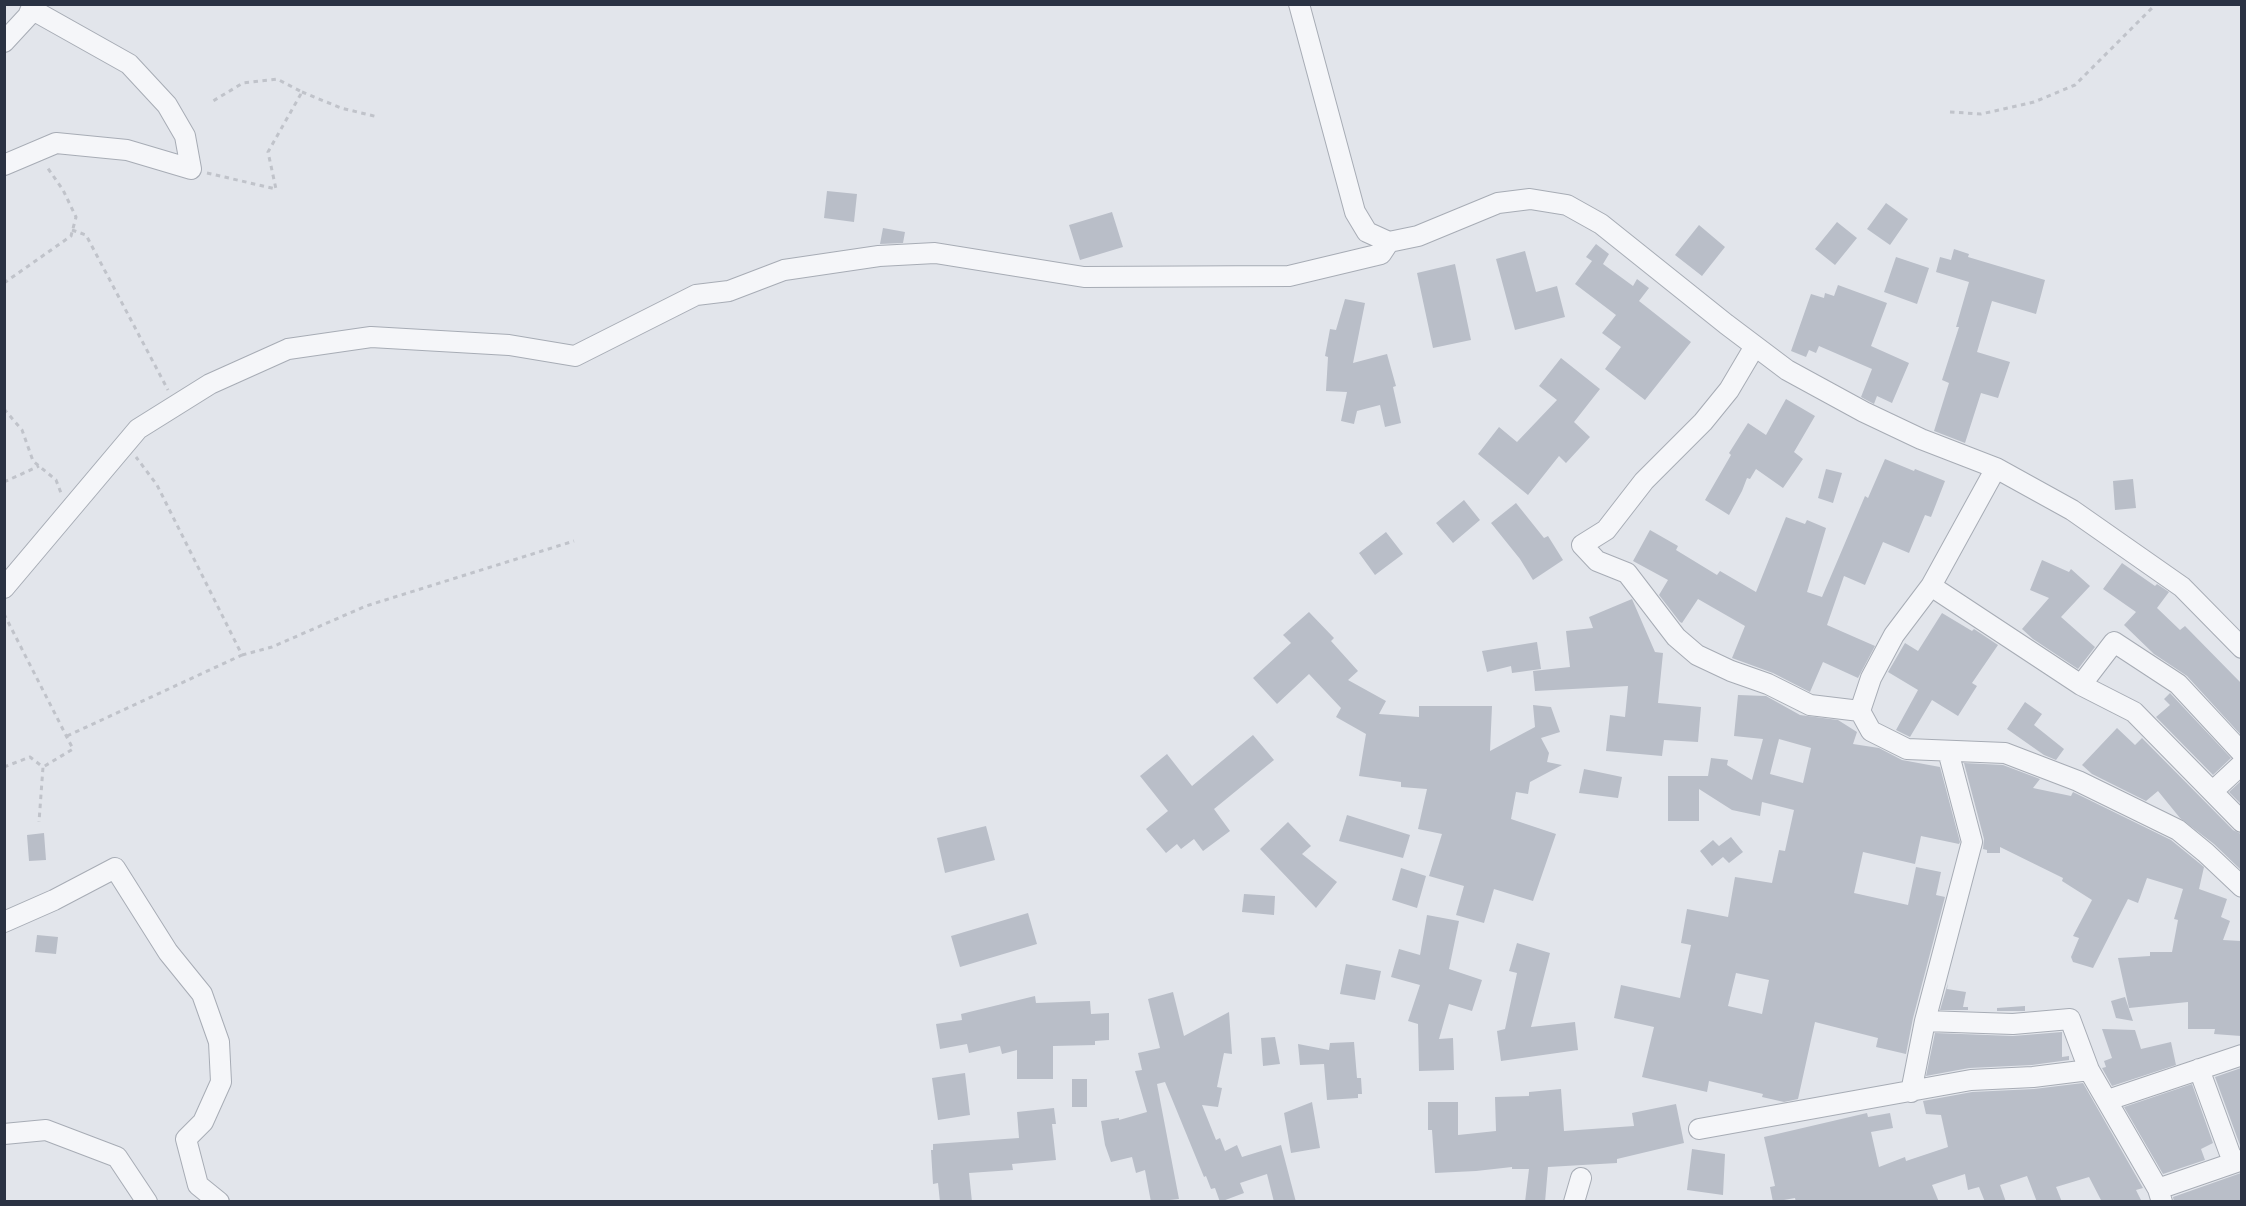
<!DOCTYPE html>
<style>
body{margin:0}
#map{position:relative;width:2246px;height:1206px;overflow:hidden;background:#e2e5eb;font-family:"PT Sans Narrow",sans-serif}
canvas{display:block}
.frame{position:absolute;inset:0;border:6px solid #2a3243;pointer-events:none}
</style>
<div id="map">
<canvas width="2246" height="1206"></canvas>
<div class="frame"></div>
</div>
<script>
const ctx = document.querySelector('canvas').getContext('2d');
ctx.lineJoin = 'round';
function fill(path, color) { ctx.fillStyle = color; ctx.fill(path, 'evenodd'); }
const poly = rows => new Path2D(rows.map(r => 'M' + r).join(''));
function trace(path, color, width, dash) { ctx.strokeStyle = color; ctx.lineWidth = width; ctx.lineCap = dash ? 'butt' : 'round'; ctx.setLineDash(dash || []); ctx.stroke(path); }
const building = poly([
 [827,191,857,194,854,222,824,218],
 [1886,203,1908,219,1890,245,1867,229],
 [1112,212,1123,247,1080,260,1069,225],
 [1837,222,1857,238,1835,265,1815,249],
 [1699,225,1725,247,1702,276,1675,255],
 [883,228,905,232,903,243,880,244],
 [1596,244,1609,254,1603,264,1633,286,1637,279,1649,288,1639,301,1691,342,1645,400,1605,369,1621,347,1602,333,1616,315,1575,284,1592,261,1586,257],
 [1954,249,1969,254,1968,257,2045,280,2036,314,1992,301,1977,352,2010,362,1998,398,1981,393,1965,443,1934,431,1949,383,1942,380,1959,327,1956,327,1969,282,1936,272,1940,257,1951,260],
 [1525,251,1536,292,1557,286,1565,317,1515,330,1496,259],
 [1896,257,1929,268,1917,304,1884,292],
 [1455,264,1471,340,1433,348,1417,273],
 [1838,285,1887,303,1871,346,1909,363,1892,403,1877,396,1874,404,1861,397,1872,369,1819,346,1816,353,1809,350,1806,357,1791,351,1811,294,1824,298,1825,293,1834,296],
 [1345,299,1365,303,1353,363,1387,354,1396,386,1393,387,1401,423,1385,427,1380,405,1357,411,1354,424,1341,421,1347,392,1326,391,1328,357,1325,356,1330,329,1336,330],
 [1561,358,1600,389,1574,422,1590,437,1566,463,1559,456,1528,495,1478,454,1499,427,1517,442,1557,400,1539,386],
 [1786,399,1815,416,1794,452,1803,459,1783,488,1756,469,1750,479,1747,478,1742,491,1729,515,1705,500,1731,455,1729,453,1748,423,1766,435],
 [1885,459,1914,471,1915,469,1945,481,1931,517,1925,515,1909,553,1883,542,1865,585,1844,576,1827,625,1875,646,1858,678,1823,662,1810,692,1773,673,1732,658,1745,626,1698,599,1682,623,1680,622,1659,595,1668,580,1633,561,1650,530,1678,546,1676,550,1717,575,1720,571,1756,592,1786,517,1805,524,1807,520,1826,528,1807,592,1822,597,1865,496,1868,498],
 [1826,469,1842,473,1833,503,1818,498],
 [2133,479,2136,508,2115,510,2113,481],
 [1464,500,1480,520,1453,543,1436,523],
 [1516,503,1544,538,1548,536,1563,560,1533,580,1520,559,1491,523],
 [1386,532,1403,554,1375,575,1359,553],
 [2042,560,2069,572,2071,569,2090,586,2061,617,2095,647,2078,669,2033,639,2022,629,2049,598,2030,590],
 [2122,563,2155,586,2157,584,2169,592,2157,608,2180,630,2185,626,2241,683,2241,735,2187,676,2154,654,2124,625,2136,612,2103,589],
 [1632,599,1655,652,1663,653,1658,703,1701,707,1698,742,1664,740,1662,756,1606,751,1610,715,1625,717,1628,686,1535,691,1533,671,1570,667,1566,631,1593,628,1589,617],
 [1309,612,1334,638,1331,641,1358,671,1348,680,1386,701,1379,714,1419,717,1419,706,1492,706,1490,751,1535,727,1533,705,1551,707,1560,732,1541,738,1549,753,1547,762,1562,765,1530,782,1528,794,1516,792,1511,819,1556,834,1533,901,1494,889,1484,923,1456,915,1464,886,1429,876,1442,834,1418,829,1427,789,1401,787,1401,782,1359,776,1366,734,1336,717,1341,708,1309,674,1277,704,1253,678,1291,643,1283,635],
 [1942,613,1972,631,1974,629,1998,645,1972,683,1977,686,1958,716,1932,700,1910,737,1896,730,1918,690,1888,672,1905,643,1918,651],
 [1537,642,1541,669,1512,673,1511,666,1487,672,1482,651],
 [2170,693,2231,758,2213,775,2156,717,2170,705,2164,699],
 [1738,695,1766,696,1800,715,1838,720,1857,732,1853,744,1879,748,1902,760,1940,767,1960,842,1959,844,1921,836,1915,864,1863,852,1854,893,1908,905,1916,867,1941,872,1936,895,1945,897,1913,1018,1906,1054,1876,1047,1878,1038,1815,1022,1798,1099,1784,1102,1762,1097,1763,1094,1709,1081,1707,1092,1642,1077,1654,1027,1614,1018,1621,985,1680,998,1691,945,1681,943,1687,909,1728,917,1735,877,1772,883,1779,850,1785,851,1794,810,1762,802,1760,816,1732,810,1699,789,1699,821,1668,821,1668,776,1708,776,1711,758,1728,760,1727,765,1752,780,1763,739,1734,736],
 [1779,739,1811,748,1803,783,1770,774],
 [1736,973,1769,980,1762,1014,1728,1006],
 [2025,702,2042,714,2034,725,2064,749,2056,760,2044,755,2007,729],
 [2117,728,2135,745,2142,738,2233,830,2241,834,2241,870,2214,844,2180,818,2158,791,2146,801,2092,774,2082,765],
 [1253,735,1274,760,1214,809,1230,831,1203,851,1194,839,1181,849,1177,844,1166,853,1146,829,1168,811,1140,776,1167,754,1192,786],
 [1964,763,2003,765,2040,779,2033,788,2071,796,2073,792,2171,840,2204,867,2199,889,2227,899,2221,917,2230,921,2223,940,2241,941,2241,1036,2214,1034,2215,1029,2188,1029,2188,1002,2129,1008,2118,958,2150,956,2150,952,2172,952,2178,920,2174,919,2183,889,2147,878,2138,903,2128,899,2093,968,2073,962,2071,957,2079,938,2073,936,2092,900,2062,881,2063,878,2000,847,2000,853,1987,853,1987,850,1983,849,1984,839],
 [1584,769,1622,777,1618,798,1579,793],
 [2241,781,2241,801,2240,803,2229,792],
 [1347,815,1410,835,1403,858,1339,841],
 [1288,822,1311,846,1302,854,1337,882,1316,908,1260,849],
 [986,826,995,860,945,873,937,838],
 [44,833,46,860,29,861,27,835],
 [1731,837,1743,852,1729,863,1723,857,1712,866,1700,851,1713,840,1719,846],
 [1401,868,1426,876,1417,908,1392,900],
 [1244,894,1275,896,1274,915,1242,912],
 [1028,913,1037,944,960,967,951,936],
 [1427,915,1459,921,1449,969,1482,980,1472,1011,1449,1004,1439,1039,1453,1038,1454,1070,1419,1071,1418,1024,1408,1021,1420,985,1391,977,1399,949,1420,955],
 [37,935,58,937,56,954,35,952],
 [1517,943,1550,953,1531,1027,1575,1022,1578,1050,1501,1061,1497,1031,1505,1029,1517,973,1509,971],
 [1346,964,1381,971,1375,1000,1340,994],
 [1948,983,1947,989,1966,992,1963,1007,1968,1007,1968,1010,1940,1010],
 [1173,992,1184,1036,1229,1012,1232,1054,1224,1053,1217,1087,1222,1088,1218,1107,1202,1105,1216,1140,1220,1138,1225,1151,1237,1145,1242,1157,1281,1145,1296,1202,1274,1202,1267,1174,1240,1183,1244,1193,1220,1202,1215,1188,1211,1189,1206,1176,1204,1177,1165,1082,1157,1084,1179,1199,1151,1202,1145,1170,1136,1173,1132,1157,1111,1162,1105,1145,1101,1121,1119,1118,1119,1120,1147,1112,1135,1071,1142,1070,1138,1053,1160,1048,1148,999],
 [1035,996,1036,1003,1090,1001,1091,1014,1109,1013,1109,1040,1095,1041,1095,1045,1053,1046,1053,1079,1017,1079,1017,1050,1002,1054,1000,1046,969,1053,967,1044,940,1049,936,1024,962,1020,961,1014],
 [2125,997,2133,1021,2116,1018,2111,1001],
 [2025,1006,2025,1011,1997,1011,1997,1008],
 [2102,1029,2135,1030,2141,1049,2171,1042,2176,1065,2112,1086,2102,1068,2106,1067,2104,1061,2112,1058],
 [2062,1032,2062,1057,2069,1056,2069,1060,2032,1065,1969,1068,1926,1076,1935,1033,2013,1036],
 [1275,1037,1280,1064,1263,1066,1261,1038],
 [1354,1042,1357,1078,1361,1078,1362,1094,1358,1094,1358,1098,1327,1100,1324,1064,1300,1065,1298,1044,1329,1050,1330,1043],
 [2241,1068,2241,1148,2215,1077],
 [965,1073,970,1115,938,1120,932,1078],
 [1072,1079,1087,1079,1087,1107,1072,1107],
 [2083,1083,2143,1188,2136,1190,2142,1202,2102,1202,2089,1177,2056,1187,2062,1202,2037,1202,2027,1176,2000,1185,2006,1202,1985,1202,1979,1187,1968,1190,1965,1174,1932,1185,1939,1202,1796,1202,1795,1198,1773,1202,1770,1187,1775,1186,1764,1137,1867,1113,1868,1117,1890,1113,1893,1128,1871,1132,1879,1167,1905,1157,1906,1161,1948,1147,1941,1115,1926,1114,1923,1101,1972,1092,2034,1089],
 [2192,1084,2213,1143,2201,1149,2205,1160,2163,1174,2124,1107],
 [1561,1089,1564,1131,1634,1126,1632,1113,1676,1104,1684,1143,1617,1159,1617,1163,1548,1167,1545,1202,1525,1202,1529,1169,1512,1169,1512,1167,1476,1171,1435,1173,1432,1130,1428,1130,1428,1102,1458,1102,1458,1135,1496,1131,1495,1097,1529,1096,1529,1092],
 [1312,1102,1320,1148,1291,1153,1284,1113],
 [1054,1108,1056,1124,1052,1124,1056,1160,1012,1164,1013,1170,969,1173,972,1202,940,1202,938,1183,933,1184,931,1150,933,1150,933,1144,1019,1138,1017,1112],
 [1692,1149,1725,1154,1723,1195,1687,1190],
 [2241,1173,2241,1202,2174,1202,2173,1197]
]);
const path = poly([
 [302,92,341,108,378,117],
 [1950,112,1981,114,2034,102,2075,85,2156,4],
 [207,173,276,189,268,152,302,92,277,79,243,83,213,101],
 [72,230,86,235,168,390],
 [4,283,71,236,76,217,63,190,47,167],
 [4,409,22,430,33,461,56,480,61,493],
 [4,482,39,466],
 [4,614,73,749,43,767],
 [242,655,272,647,366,606,574,541],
 [67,736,242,655,157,485,136,457],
 [4,767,30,757,43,767,39,822]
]);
const minor = poly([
 [1299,4,1355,212,1367,232,1389,242,1418,236,1498,203,1530,199,1567,205,1601,224,1726,324,1787,370,1864,412,1921,439,1996,468,2072,510,2182,587,2242,648],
 [4,42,28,16,33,4],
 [4,165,56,143,127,150,191,169,185,136,167,105,129,64,31,9],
 [1755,346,1729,390,1703,422,1644,481,1606,530,1582,545,1597,561,1627,573,1676,637,1697,655,1731,671,1768,684,1810,705,1860,711],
 [1996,468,1931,586,1894,635,1871,678,1860,711,1871,731,1907,749,2005,753,2078,781,2178,830,2206,853,2242,887],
 [1931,586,2081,685,2134,712,2242,822],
 [4,588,138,429,210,384,288,349,371,337,509,345,575,356,696,295,729,291,784,270,879,256,935,253,1084,277,1289,276,1381,254,1389,242],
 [2081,685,2114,642,2178,684,2242,753],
 [2213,791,2242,764],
 [4,922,54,900,115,868,168,952,202,994,219,1042,221,1082,203,1122,186,1139,198,1185,219,1202],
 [1925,1021,2013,1024,2070,1019,2089,1070,2158,1189,2162,1202],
 [2199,1069,2233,1162],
 [1911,1092,1925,1021,1972,842,1948,751],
 [2108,1100,2242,1055],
 [1699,1129,1971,1080,2033,1077,2089,1070],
 [4,1134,46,1130,117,1157,147,1202],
 [2158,1189,2242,1160],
 [1574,1202,1581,1178]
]);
fill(building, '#b9bec8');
trace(minor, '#a7acb5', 22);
trace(path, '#c0c3ca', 3, [4.5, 4.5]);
trace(minor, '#f5f6f9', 20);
</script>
